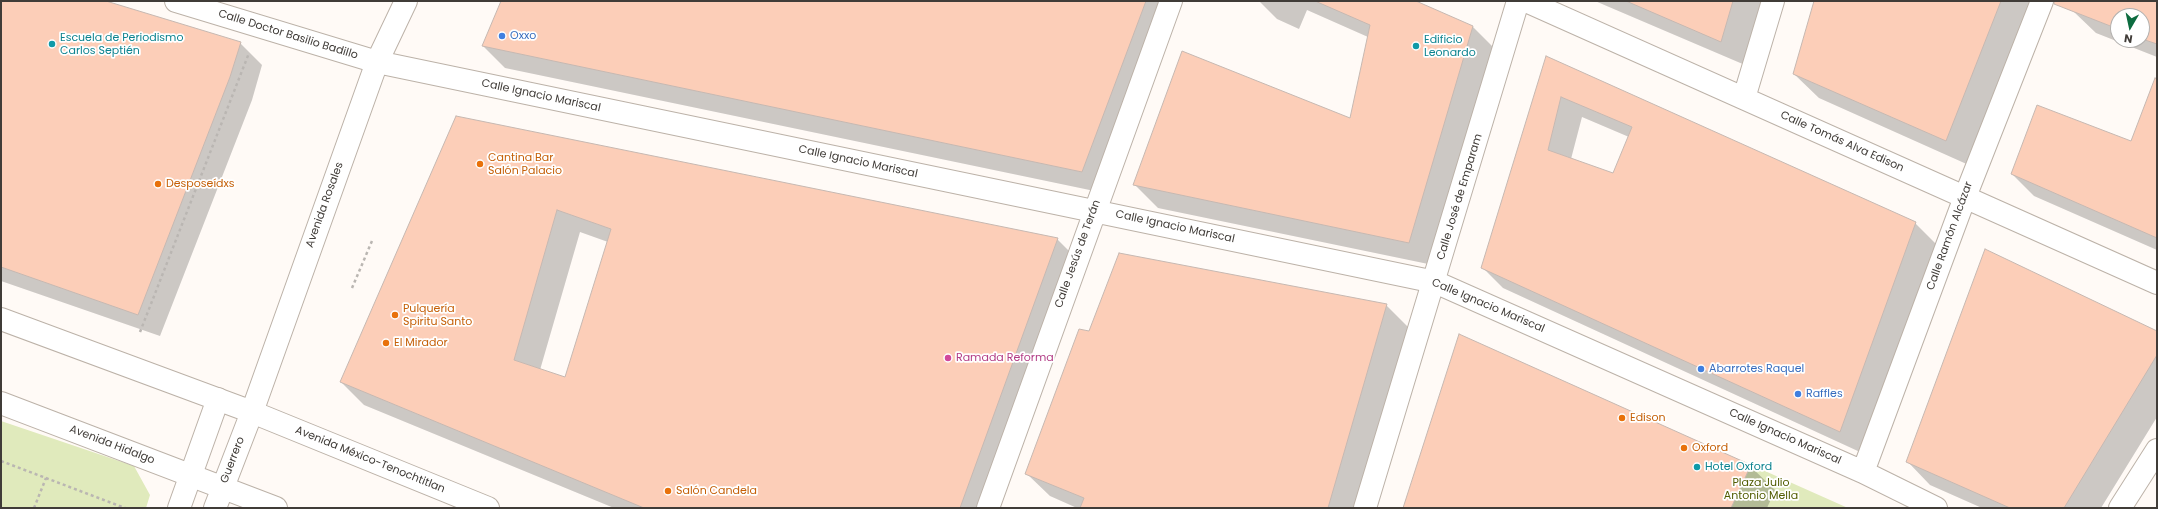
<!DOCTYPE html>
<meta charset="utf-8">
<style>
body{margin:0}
#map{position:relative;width:2158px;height:509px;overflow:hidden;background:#fffaf6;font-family:Poppins,sans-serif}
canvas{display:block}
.frame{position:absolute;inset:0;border:2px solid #403c38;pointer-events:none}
.north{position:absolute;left:2110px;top:8px;width:40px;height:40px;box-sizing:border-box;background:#fff;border:1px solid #b3b1af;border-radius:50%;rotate:189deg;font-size:11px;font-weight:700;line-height:16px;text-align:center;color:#403c38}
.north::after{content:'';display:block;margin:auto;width:14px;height:18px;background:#0d6c40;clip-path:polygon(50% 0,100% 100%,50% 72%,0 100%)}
</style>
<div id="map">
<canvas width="2158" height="509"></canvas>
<div class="frame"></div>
<div class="north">N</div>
</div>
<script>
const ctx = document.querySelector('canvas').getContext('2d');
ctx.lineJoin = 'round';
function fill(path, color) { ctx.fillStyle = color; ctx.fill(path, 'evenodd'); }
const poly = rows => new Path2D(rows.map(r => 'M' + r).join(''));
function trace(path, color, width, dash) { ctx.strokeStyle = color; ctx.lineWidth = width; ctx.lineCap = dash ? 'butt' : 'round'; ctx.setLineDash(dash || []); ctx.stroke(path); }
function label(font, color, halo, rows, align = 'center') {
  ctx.font = font + ' Poppins,sans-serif'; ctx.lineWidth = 3.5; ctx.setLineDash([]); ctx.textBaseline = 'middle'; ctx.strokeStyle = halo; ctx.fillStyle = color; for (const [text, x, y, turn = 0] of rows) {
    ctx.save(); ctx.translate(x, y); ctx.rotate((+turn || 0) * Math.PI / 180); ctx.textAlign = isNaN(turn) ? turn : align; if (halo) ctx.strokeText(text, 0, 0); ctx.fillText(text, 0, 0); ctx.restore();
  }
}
const green = poly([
 [1,421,134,466,150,495,146,508,1,508],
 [1747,463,1848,508,1731,508]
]);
const shadow = poly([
 [1,1,104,1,240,43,262,65,252,100,160,336,1,281],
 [502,1,1177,1,1104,193,505,68,483,46],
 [1259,1,1413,1,1473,27,1496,50,1433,265,1158,208,1135,185,1351,119,1368,37,1307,10,1299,29,1277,19],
 [1595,1,1764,1,1745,65],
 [1815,1,2036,1,1971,166,1819,98,1794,74],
 [2078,1,2157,1,2157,57,2096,33,2074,12],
 [2118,16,2142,16,2142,40,2118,40],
 [1547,57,1915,223,1936,244,1860,452,1503,288,1482,267],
 [1582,117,1629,137,1613,174,1571,159],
 [2157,76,2157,250,2034,196,2012,174,2131,142],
 [456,117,1057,239,1080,262,991,508,614,508,364,405,341,382],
 [580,232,608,242,565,379,540,370],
 [1386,305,1409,328,1357,508,1077,508,1050,496,1026,473,1090,332],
 [2157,332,2157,417,2101,508,1982,508,1930,485,1907,461],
 [1750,466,1775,490,1767,508,1405,508]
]);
const building = poly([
 [1,1,106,1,241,42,230,77,138,315,1,267,1,1],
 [501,1,1146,1,1082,172,482,46,501,1],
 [1315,1,1416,1,1473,26,1409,243,1133,185,1182,51,1350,118,1370,25,1315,1],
 [1626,1,1733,1,1721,42,1626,1],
 [1814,1,2001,1,1946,141,1793,74,1814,1],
 [2054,1,2157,1,2157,44,2142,39,2142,16,2118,16,2118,29,2054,4,2054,1],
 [1546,56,1916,222,1840,432,1481,268,1546,56],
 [1561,97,1632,127,1613,173,1548,150,1561,97],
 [2155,78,2157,79,2157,238,2011,174,2037,105,2131,141,2155,78],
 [456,116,1058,238,960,508,644,508,340,382,456,116],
 [557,210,611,229,565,377,514,360,557,210],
 [1985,249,2157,331,2157,355,2064,508,2010,508,1906,462,1985,249],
 [1119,253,1387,304,1328,508,1080,508,1084,498,1025,474,1079,329,1089,331,1119,253],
 [1459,334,1751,465,1731,508,1403,508,1459,334]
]);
const path = poly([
 [352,288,372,241],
 [140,332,249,53],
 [1,461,125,508],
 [34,508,46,478]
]);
const minor = poly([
 [176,1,377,62,1435,282,1863,472,1936,508],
 [1526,1,2157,283],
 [1744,98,1773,1],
 [1863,472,1965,197,2042,1],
 [179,508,218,399],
 [988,508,1171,1],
 [1365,508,1518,1],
 [2120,508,2157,450]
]);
const major = poly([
 [1,319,252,412,488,508],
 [1,403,276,508],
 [215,508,252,412,377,62,406,1]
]);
const markers = [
 [502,36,4,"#3f7fe0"],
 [52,44,4,"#0f9aa8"],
 [1416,46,4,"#0f9aa8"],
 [480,164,4,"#e8710a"],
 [158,184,4,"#e8710a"],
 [395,315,4,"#e8710a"],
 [386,343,4,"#e8710a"],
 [948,358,4,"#d1479c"],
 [1701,369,4,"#3f7fe0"],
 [1798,394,4,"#3f7fe0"],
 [1622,418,4,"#e8710a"],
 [1684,448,4,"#e8710a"],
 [1697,467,4,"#0f9aa8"],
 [668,491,4,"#e8710a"]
];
const streetNames = [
 ["Calle Doctor Basilio Badillo",288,35,17],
 ["Calle Ignacio Mariscal",541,96,12],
 ["Calle Tomás Alva Edison",1842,142,24],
 ["Calle Ignacio Mariscal",858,162,12],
 ["Calle José de Emparam",1460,197,-73],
 ["Avenida Rosales",325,205,-70],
 ["Calle Ignacio Mariscal",1175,227,12],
 ["Calle Ramón Alcázar",1950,236,-70],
 ["Calle Jesús de Terán",1078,254,-70],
 ["Calle Ignacio Mariscal",1488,306,23],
 ["Calle Ignacio Mariscal",1785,437,24],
 ["Avenida Hidalgo",112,445,21],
 ["Guerrero",233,460,-69],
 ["Avenida México-Tenochtitlan",370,460,22]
];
const shopNames = [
 ["Oxxo",510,36],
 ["Abarrotes Raquel",1709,369],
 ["Raffles",1806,394]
];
const cultureNames = [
 ["Escuela de Periodismo",60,38],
 ["Carlos Septién",60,51],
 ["Edificio",1424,40],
 ["Leonardo",1424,53],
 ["Hotel Oxford",1705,467]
];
const foodNames = [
 ["Cantina Bar",488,158],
 ["Salón Palacio",488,171],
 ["Desposeídxs",166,184],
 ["Pulquería",403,309],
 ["Spiritu Santo",403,322],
 ["El Mirador",394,343],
 ["Edison",1630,418],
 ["Oxford",1692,448],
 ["Salón Candela",676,491]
];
const hotelNames = [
 ["Ramada Reforma",956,358]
];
const parkNames = [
 ["Plaza Julio",1761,483],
 ["Antonio Mella",1761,496]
];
fill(green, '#e0eabc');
fill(shadow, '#0003');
fill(building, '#fcceb8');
trace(building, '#c6b8b1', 1);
trace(minor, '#bcb2a8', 24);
trace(major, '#bcb2a8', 24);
trace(path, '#bab6b2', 2.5, [3, 3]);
trace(minor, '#fff', 22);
trace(major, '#fff', 22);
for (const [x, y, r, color] of markers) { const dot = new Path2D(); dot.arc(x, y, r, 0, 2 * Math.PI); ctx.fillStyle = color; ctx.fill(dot); trace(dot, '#fff', 1.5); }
label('11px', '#403c38', '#fff', streetNames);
label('11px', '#366cbe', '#fff', shopNames, 'left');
label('11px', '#0d838f', '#fff', cultureNames, 'left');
label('11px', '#c56008', '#fff', foodNames, 'left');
label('11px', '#b23c85', '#fff', hotelNames, 'left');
label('11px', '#515c00', '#fff', parkNames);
</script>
